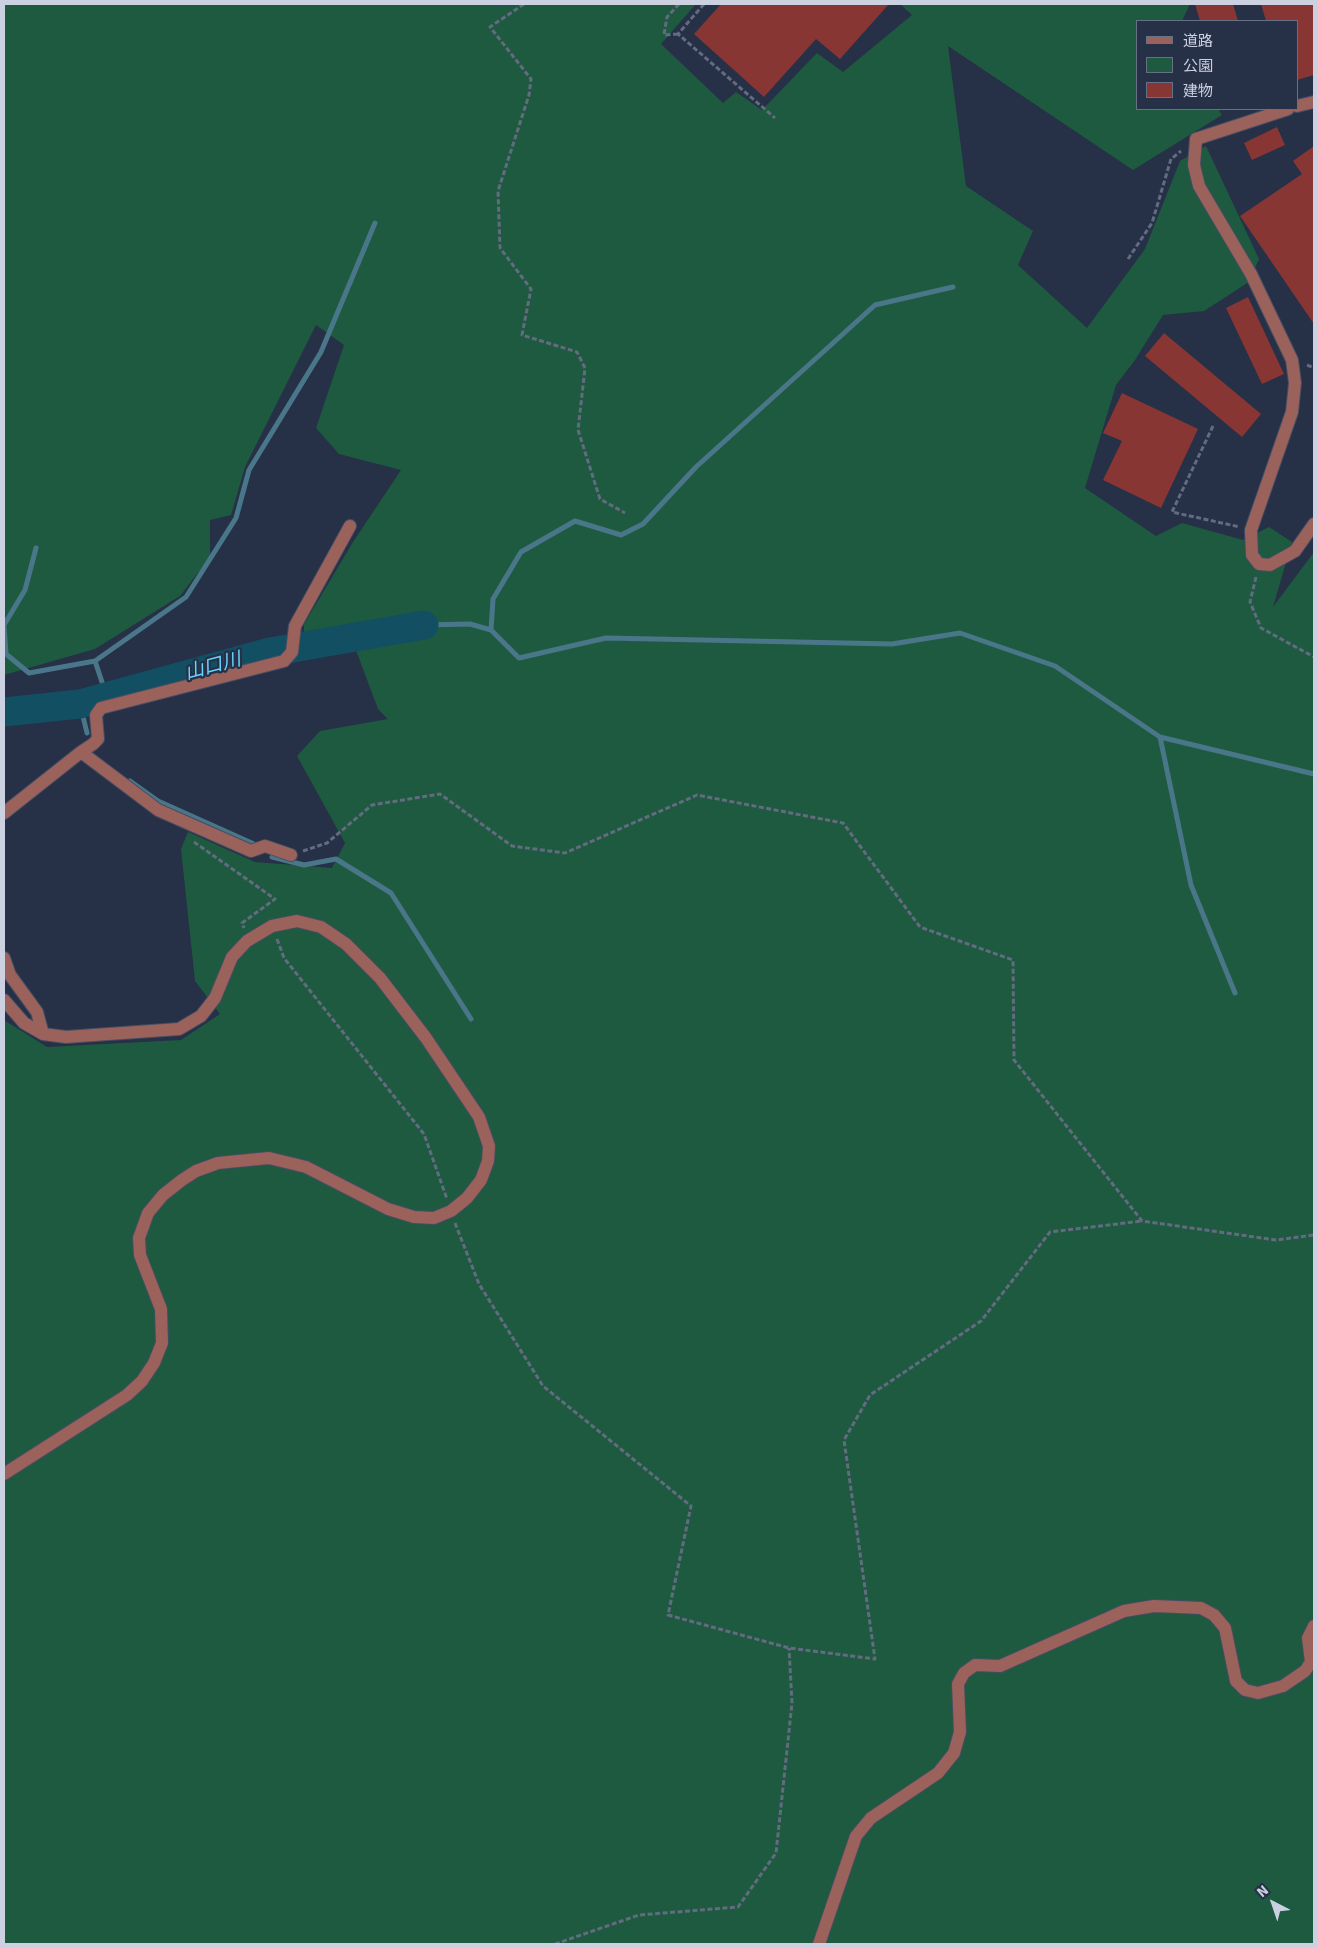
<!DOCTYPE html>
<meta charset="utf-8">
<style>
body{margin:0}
#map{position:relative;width:1318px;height:1948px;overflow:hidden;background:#263047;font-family:Signika,"Noto Sans JP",sans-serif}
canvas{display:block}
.frame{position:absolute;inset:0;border:5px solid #cbd1e1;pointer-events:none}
.legend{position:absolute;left:1136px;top:20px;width:162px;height:90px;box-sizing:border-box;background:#263047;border:1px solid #687085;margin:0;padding:6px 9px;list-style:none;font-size:15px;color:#cbd1e1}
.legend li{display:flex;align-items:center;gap:10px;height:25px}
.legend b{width:25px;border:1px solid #687085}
.north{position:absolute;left:1248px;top:1878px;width:50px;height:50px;-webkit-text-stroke:4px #263047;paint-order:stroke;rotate:319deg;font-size:14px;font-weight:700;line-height:20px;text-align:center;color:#cbd1e1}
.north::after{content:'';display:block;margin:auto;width:18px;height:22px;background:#cbd1e1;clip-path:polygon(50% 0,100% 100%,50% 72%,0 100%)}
</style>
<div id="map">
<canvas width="1318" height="1948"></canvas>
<div class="frame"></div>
<ul class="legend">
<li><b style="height:6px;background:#9b615b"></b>道路</li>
<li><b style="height:14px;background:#1e5a40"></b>公園</li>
<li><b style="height:14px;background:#883633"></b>建物</li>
</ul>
<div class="north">N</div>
</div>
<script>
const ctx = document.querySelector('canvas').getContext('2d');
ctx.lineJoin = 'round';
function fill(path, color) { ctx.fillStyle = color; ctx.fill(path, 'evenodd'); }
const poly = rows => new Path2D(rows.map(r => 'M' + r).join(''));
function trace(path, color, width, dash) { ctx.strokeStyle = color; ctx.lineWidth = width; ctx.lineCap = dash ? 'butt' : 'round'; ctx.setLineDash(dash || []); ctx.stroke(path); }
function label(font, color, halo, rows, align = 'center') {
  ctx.font = font + ' Signika,"Noto Sans JP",sans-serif'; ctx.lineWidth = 4.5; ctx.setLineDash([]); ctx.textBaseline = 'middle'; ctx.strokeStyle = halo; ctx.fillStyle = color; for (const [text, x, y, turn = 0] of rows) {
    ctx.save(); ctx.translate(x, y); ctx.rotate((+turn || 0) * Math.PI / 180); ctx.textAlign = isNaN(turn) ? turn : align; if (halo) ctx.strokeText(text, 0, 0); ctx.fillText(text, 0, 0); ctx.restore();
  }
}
const green = poly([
 [4,4,696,4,661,44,723,103,736,92,762,110,817,53,843,72,912,15,900,4,1190,4,1182,21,1137,21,1137,109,1218,109,1222,115,1133,170,948,46,966,186,1033,231,1018,265,1087,328,1145,249,1180,161,1206,146,1259,259,1249,282,1204,311,1163,315,1135,360,1116,385,1085,488,1156,536,1182,523,1243,540,1269,527,1292,542,1273,607,1314,552,1314,1944,4,1944,4,1020,47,1047,181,1040,220,1014,195,981,181,849,188,832,255,862,332,868,345,843,297,756,320,731,388,719,378,709,354,645,304,656,304,624,353,542,401,470,339,454,316,428,344,345,316,325,245,467,231,515,210,520,210,557,180,596,95,649,4,675]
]);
const stream = poly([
 [36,548,25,590,4,625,6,654,29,673,95,661],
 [424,625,470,624,491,630,519,658,606,638,892,644,960,633,1055,666,1160,737,1314,774],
 [491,630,493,599,521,552,575,521,621,535,643,524,696,467,875,305,953,287],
 [107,697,95,661,186,597,236,518,249,470,321,352,375,223],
 [80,704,87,733],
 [1160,737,1191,885,1235,993],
 [130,781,158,801,254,844],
 [272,857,304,865,336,859,391,893,471,1019]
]);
const river = poly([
 [4,712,80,704,270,652,424,625]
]);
const building = poly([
 [721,4,889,4,840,59,816,39,764,97,694,34],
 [1195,4,1233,4,1238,21,1200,21],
 [1261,4,1314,4,1314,75,1297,80,1297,21,1266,21],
 [1277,127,1285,145,1252,160,1244,143],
 [1314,146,1314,324,1240,216,1302,174,1293,161],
 [1248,297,1284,374,1262,384,1226,308],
 [1164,333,1261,414,1242,437,1145,356],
 [1122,393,1198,429,1161,508,1103,480,1122,441,1103,433]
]);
const path = poly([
 [524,4,490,27,531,79,529,95,498,191,500,248,531,289,522,335,577,352,585,368,578,430,600,499,625,513],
 [704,4,678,34,775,118],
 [678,34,664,35,667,17,679,4],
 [1128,259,1152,223,1171,159,1181,151],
 [1307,365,1314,368],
 [1213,426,1172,512,1240,527],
 [1256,577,1250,602,1261,628,1314,657],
 [194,842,275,899,242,923,244,928],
 [303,851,327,843,372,805,440,794,512,846,565,853,697,795,843,823,920,927,1013,960,1014,1060,1142,1221,1276,1240,1314,1235],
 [277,939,284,958,424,1134,447,1199],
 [455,1223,479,1284,543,1386,691,1506,668,1615,789,1648,875,1659,844,1440,870,1395,981,1321,1050,1232,1142,1221],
 [555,1944,639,1915,738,1907,776,1853,792,1703,789,1648]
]);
const minor = poly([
 [1297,106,1314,102],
 [1288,109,1196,139,1194,165,1199,186,1251,274,1292,360,1295,383,1292,412,1251,530,1252,555,1259,564,1270,565,1295,551,1314,524],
 [81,752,158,810,251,851,265,846,291,855],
 [4,813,81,752,93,744,98,739,96,715,101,708,284,661,292,652,295,626,350,526],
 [4,958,10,975,37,1012,43,1034],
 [4,1000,24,1023,43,1034,66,1037,179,1029,201,1016,215,998,232,957,247,941,272,926,297,921,321,927,346,944,380,978,426,1038,479,1117,489,1146,488,1161,481,1180,467,1198,451,1211,434,1218,414,1217,388,1209,306,1167,269,1158,218,1163,196,1171,182,1180,163,1195,148,1213,139,1238,140,1255,161,1309,162,1343,154,1363,142,1381,127,1395,4,1474],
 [819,1944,856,1836,871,1818,938,1773,954,1753,960,1732,958,1684,964,1673,975,1665,1000,1666,1124,1611,1154,1606,1201,1608,1214,1615,1225,1628,1236,1681,1245,1690,1258,1693,1283,1686,1305,1671,1311,1662,1308,1638,1314,1626]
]);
const waterNames = [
 ["山口川",213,667,-15]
];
fill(green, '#1e5a40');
trace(stream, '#4a7689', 5);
trace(river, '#124f63', 29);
fill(building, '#883633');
trace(minor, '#444d63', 14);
trace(path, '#626b7f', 3, [5, 2.5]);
trace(minor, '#9b615b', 12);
label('italic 19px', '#68d5fd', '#263047', waterNames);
</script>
